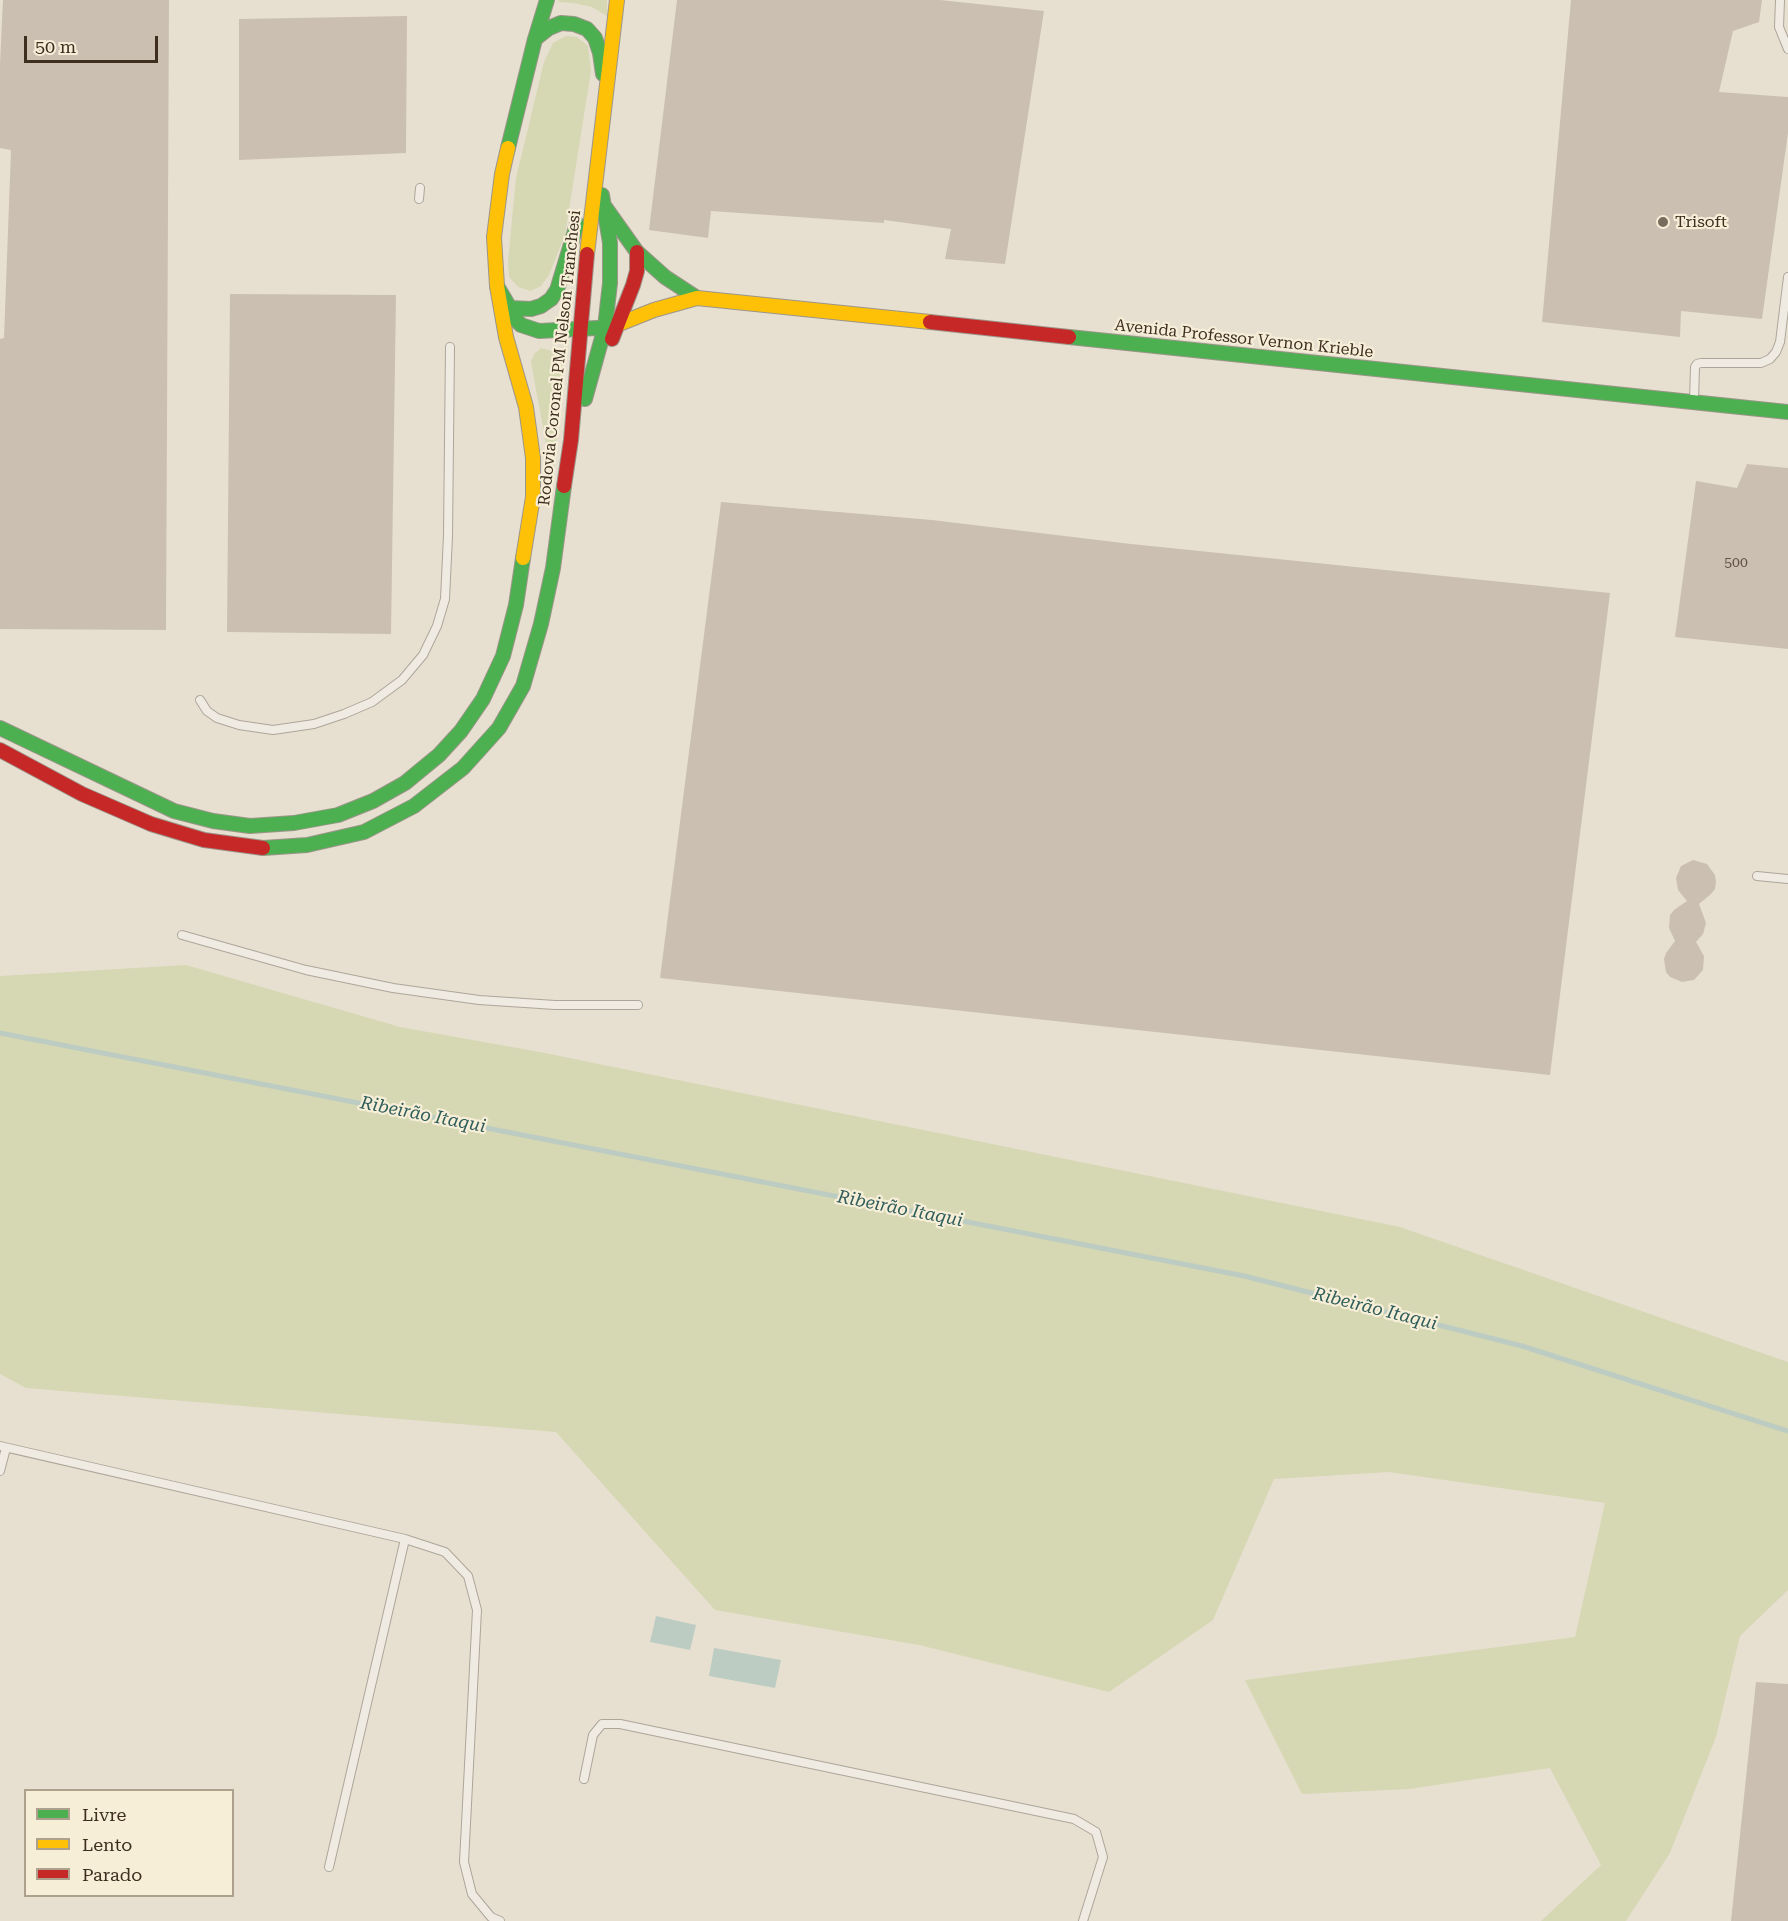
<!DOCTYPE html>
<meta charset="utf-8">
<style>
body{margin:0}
#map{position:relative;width:1788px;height:1921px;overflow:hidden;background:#e7e0d1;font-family:"Roboto Serif",serif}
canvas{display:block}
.legend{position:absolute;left:24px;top:1789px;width:210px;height:108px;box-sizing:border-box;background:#f7eed8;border:2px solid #ada18e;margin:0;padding:8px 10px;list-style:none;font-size:18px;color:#3d2e20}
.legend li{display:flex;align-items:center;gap:12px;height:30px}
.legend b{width:30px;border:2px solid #ada18e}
.scale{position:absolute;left:24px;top:36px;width:134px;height:27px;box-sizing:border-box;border:3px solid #3d2e20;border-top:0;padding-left:8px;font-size:18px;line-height:21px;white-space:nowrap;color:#3d2e20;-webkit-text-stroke:4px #f7eed8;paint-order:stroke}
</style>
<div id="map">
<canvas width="1788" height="1921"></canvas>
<ul class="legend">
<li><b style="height:8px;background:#4caf50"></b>Livre</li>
<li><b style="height:8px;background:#ffc107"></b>Lento</li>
<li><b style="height:8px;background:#c62828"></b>Parado</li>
</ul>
<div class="scale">50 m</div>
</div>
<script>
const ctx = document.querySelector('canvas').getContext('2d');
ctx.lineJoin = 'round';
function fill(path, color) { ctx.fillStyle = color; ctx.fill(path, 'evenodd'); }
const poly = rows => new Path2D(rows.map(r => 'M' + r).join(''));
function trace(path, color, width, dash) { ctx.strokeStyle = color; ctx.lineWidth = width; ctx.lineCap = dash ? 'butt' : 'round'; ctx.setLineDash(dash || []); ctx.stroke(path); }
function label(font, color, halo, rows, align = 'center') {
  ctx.font = font + ' "Roboto Serif",serif'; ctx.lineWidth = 4.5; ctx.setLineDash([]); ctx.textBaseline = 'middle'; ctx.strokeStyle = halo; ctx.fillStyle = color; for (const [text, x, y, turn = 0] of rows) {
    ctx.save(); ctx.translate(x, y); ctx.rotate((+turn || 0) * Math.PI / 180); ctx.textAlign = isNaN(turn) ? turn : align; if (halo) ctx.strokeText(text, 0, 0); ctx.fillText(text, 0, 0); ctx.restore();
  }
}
const green = poly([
 [559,0,607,0,607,16,592,7,573,3,558,2],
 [566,36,577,37,588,46,591,71,565,235,549,275,541,286,531,291,518,287,509,277,508,261,516,178,544,62,553,43],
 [541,348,555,352,563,363,553,482,531,362,534,354],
 [186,965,400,1027,545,1053,1400,1227,1788,1362,1788,1590,1740,1636,1716,1737,1670,1853,1626,1921,1541,1921,1601,1865,1550,1768,1409,1789,1302,1794,1245,1680,1575,1637,1605,1503,1389,1472,1274,1479,1213,1620,1109,1692,919,1645,715,1610,556,1432,26,1388,0,1374,0,976]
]);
const water = poly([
 [656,1616,696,1625,690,1650,650,1642],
 [714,1648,781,1660,775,1688,709,1676]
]);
const stream = poly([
 [0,1033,1244,1276,1522,1346,1788,1431]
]);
const building = poly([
 [3,0,169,0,166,630,0,629,0,339,4,338,11,150,0,148,0,64],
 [677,0,940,0,1044,11,1005,264,945,259,951,229,884,220,884,223,711,211,708,238,649,230],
 [1571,0,1762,0,1759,22,1733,31,1719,92,1788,97,1788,133,1762,319,1681,311,1680,337,1542,322],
 [407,16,406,153,239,160,239,19],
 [230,294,396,295,391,634,227,632],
 [1747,464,1788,468,1788,649,1675,637,1696,481,1737,488],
 [721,502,932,520,1131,544,1610,593,1550,1075,660,978],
 [1693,860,1707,864,1715,875,1716,882,1715,889,1711,894,1699,904,1706,923,1703,934,1696,942,1704,956,1703,970,1694,980,1682,982,1670,977,1666,972,1664,959,1666,953,1675,941,1669,928,1670,915,1674,910,1687,901,1678,890,1676,878,1681,866],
 [1756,1682,1788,1684,1788,1921,1731,1921]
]);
const lane = poly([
 [1780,0,1779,27,1788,49],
 [419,199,420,188],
 [1694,401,1695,367,1697,364,1701,363,1761,363,1770,359,1776,352,1780,342,1788,277],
 [200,700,207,711,217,718,239,725,273,730,314,724,344,714,372,702,402,680,423,655,437,626,445,599,448,536,450,347],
 [1757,876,1788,879],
 [182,935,306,970,393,988,479,1000,555,1005,638,1005],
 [0,1446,405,1539,329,1867],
 [0,1471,6,1448],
 [405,1539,445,1552,468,1576,477,1610,464,1862,472,1894,491,1917,500,1921],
 [584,1779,593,1735,602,1724,620,1724,1074,1819,1096,1832,1103,1857,1083,1921]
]);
const fast = poly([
 [535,39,549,28,561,23,574,24,587,29,595,38,600,53,603,74],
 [508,148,535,39,547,0],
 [605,207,637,252,665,277,697,298],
 [497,286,510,308,531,309,541,306,551,299,557,290,577,224],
 [510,308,514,318,521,325,539,331,597,328],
 [1069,337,1788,412],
 [585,399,605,327,610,283,610,243,602,195],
 [0,728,174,811,213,821,250,826,294,823,338,815,373,801,405,783,439,755,461,731,483,699,503,656,516,605,523,558],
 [263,848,307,845,364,832,414,806,463,768,499,728,523,686,541,624,553,568,564,486]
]);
const slow = poly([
 [508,148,502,174,494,237,497,286,506,337,526,407,533,458,533,497,523,558],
 [587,254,617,0],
 [619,324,654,310,697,298,930,322]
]);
const jam = poly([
 [930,322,1069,337],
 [612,339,633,285,637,271,637,252],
 [564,486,571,440,587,254],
 [0,750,82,794,151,824,204,840,263,848]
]);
const markers = [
 [1663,222,6,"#786c5e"]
];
const numberNames = [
 ["500",1736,563]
];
const poiNames = [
 ["Trisoft",1675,222]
];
const streetNames = [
 ["Avenida Professor Vernon Krieble",1244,339,6],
 ["Rodovia Coronel PM Nelson Tranchesi",560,358,-84]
];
const waterNames = [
 ["Ribeirão Itaqui",423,1115,11],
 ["Ribeirão Itaqui",900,1209,11],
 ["Ribeirão Itaqui",1375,1309,14]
];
fill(green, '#d6d7b3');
fill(water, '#bcccc2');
trace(stream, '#bcccc2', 5);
fill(building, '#cbbfb2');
trace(lane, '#ada599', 10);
trace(fast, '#9c958a', 16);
trace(slow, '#9c958a', 16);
trace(jam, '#9c958a', 16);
trace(lane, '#efebe3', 8);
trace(fast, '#4caf50', 14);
trace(slow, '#ffc107', 14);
trace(jam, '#c62828', 14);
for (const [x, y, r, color] of markers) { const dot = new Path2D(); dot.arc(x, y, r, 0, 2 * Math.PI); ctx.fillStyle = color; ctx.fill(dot); trace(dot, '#f7eed8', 2); }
label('14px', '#605244', null, numberNames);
label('16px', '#3d2e20', '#f7eed8', poiNames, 'left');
label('16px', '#3d2e20', '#f7eed8', streetNames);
label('italic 18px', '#2f5d5a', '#f7eed8', waterNames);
</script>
